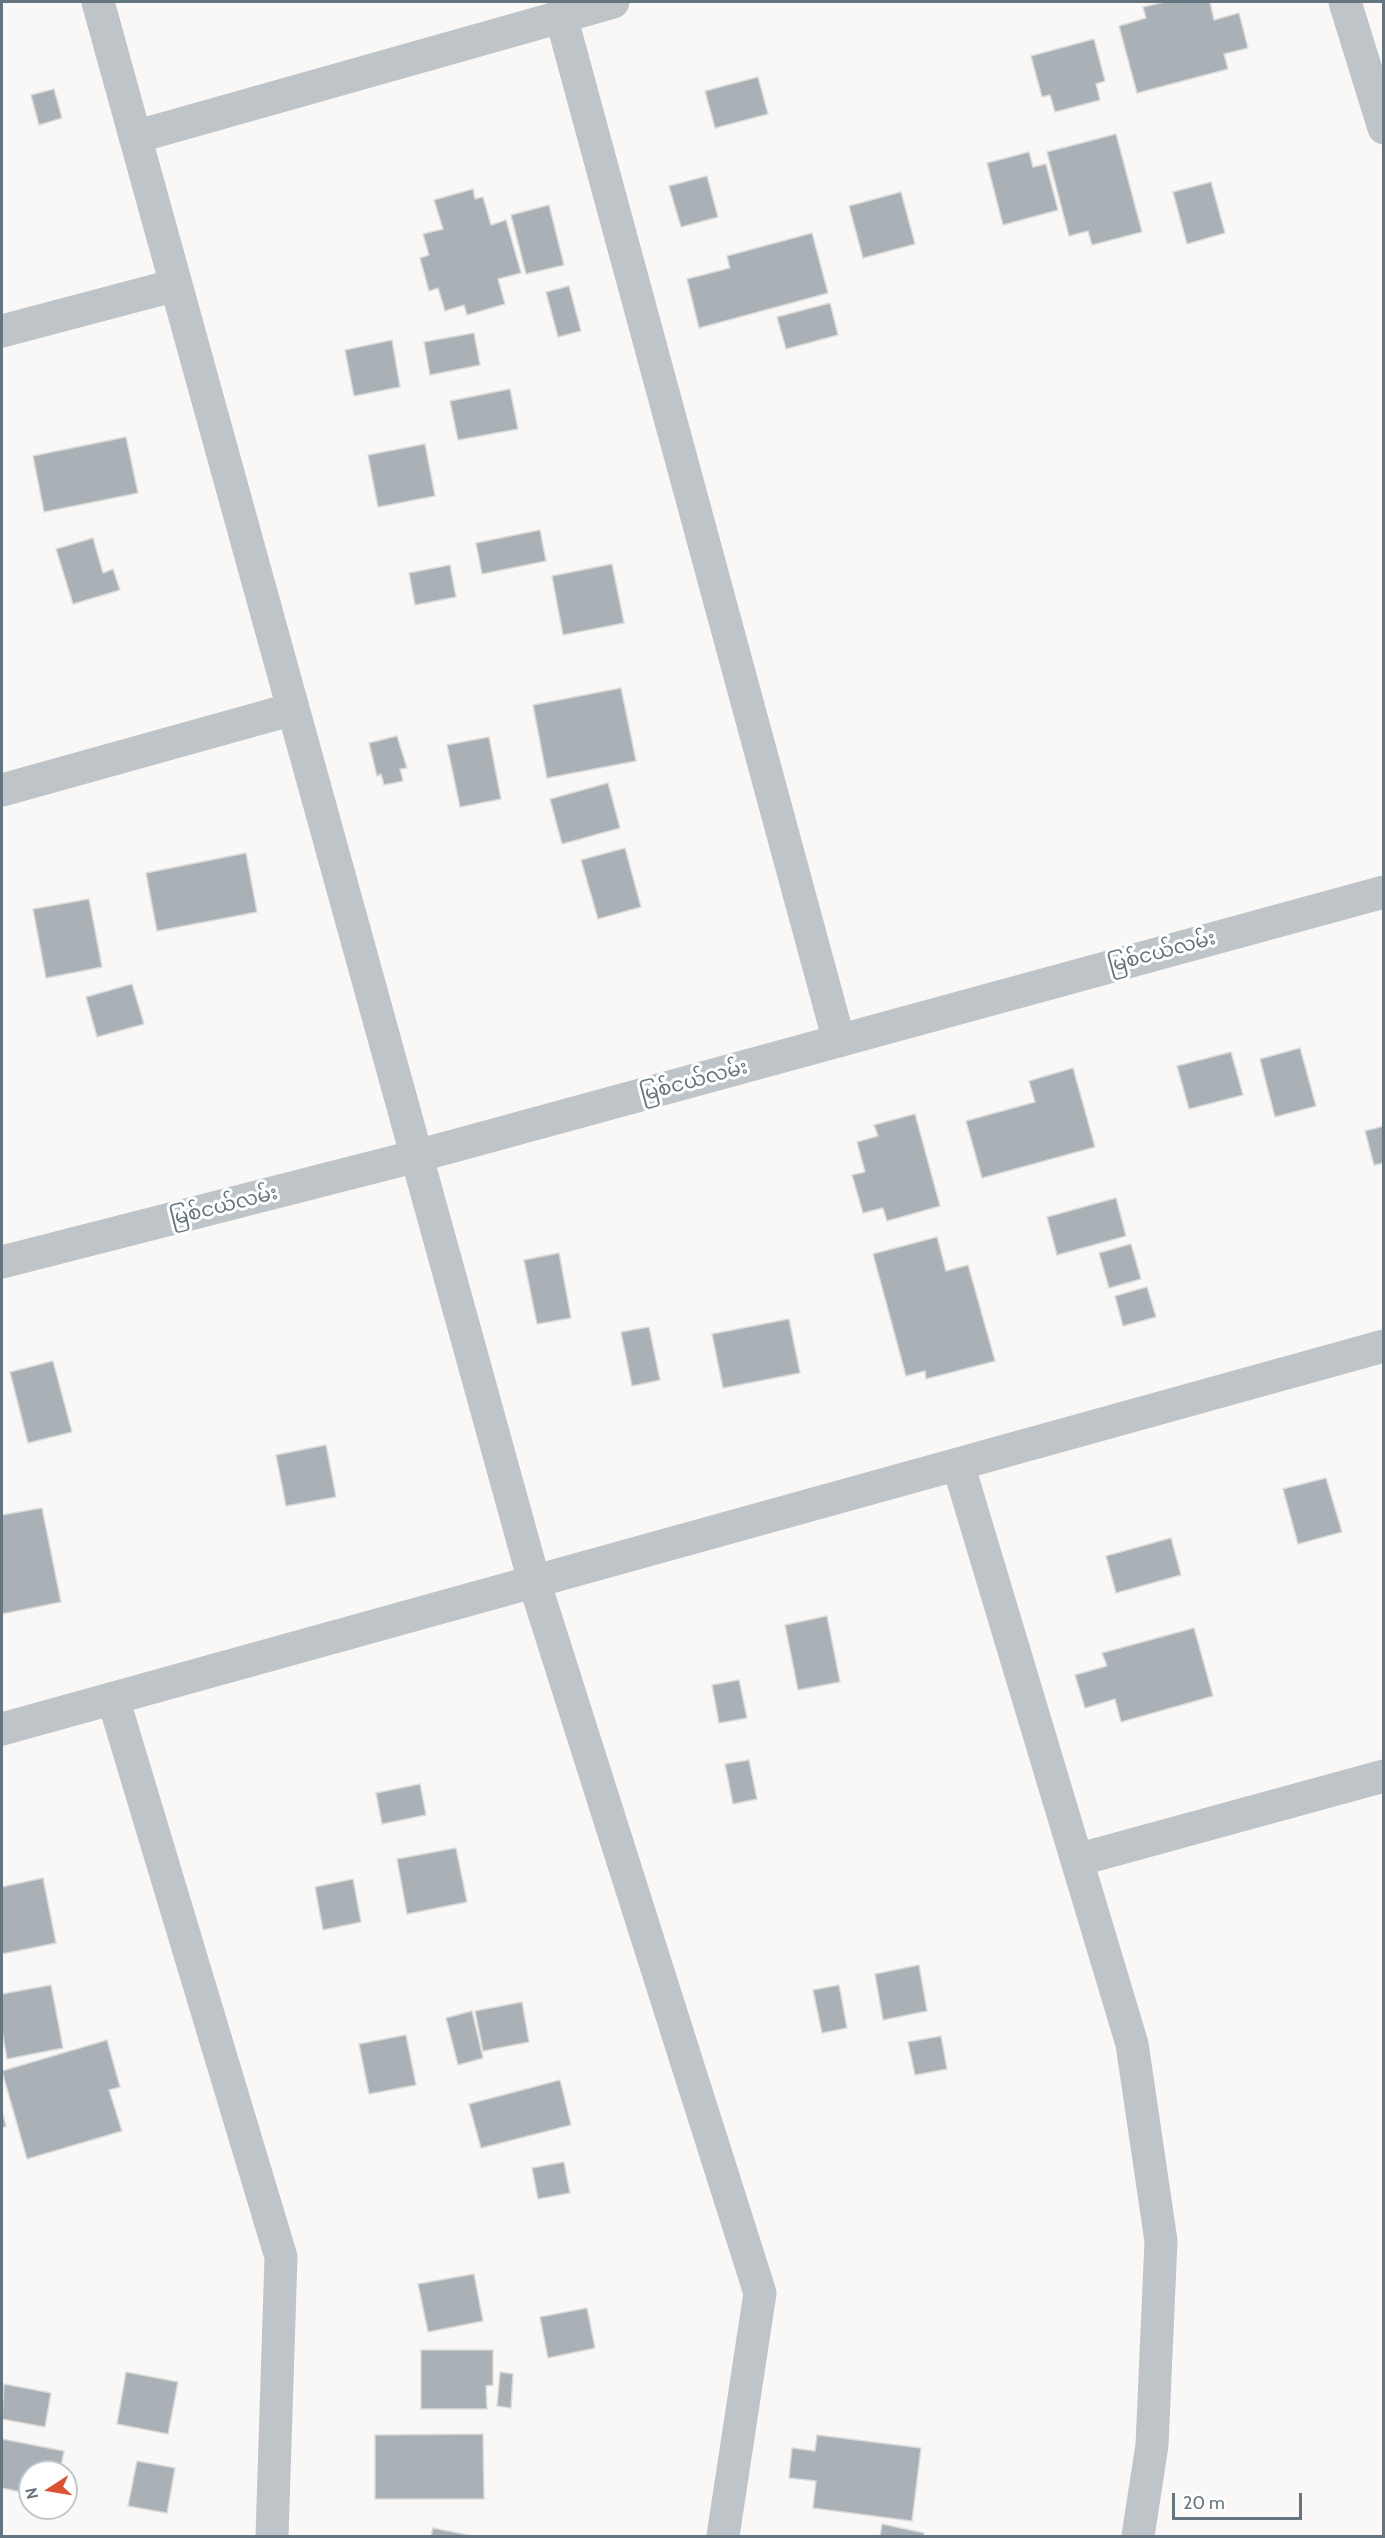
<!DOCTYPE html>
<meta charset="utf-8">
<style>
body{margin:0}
#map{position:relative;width:1385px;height:2538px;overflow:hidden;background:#f9f8f6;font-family:Cabin,sans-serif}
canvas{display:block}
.frame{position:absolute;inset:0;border:3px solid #657580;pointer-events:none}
.north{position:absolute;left:18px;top:2460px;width:60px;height:60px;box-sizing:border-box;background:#fff;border:2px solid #c1c8cc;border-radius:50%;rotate:258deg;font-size:16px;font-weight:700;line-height:24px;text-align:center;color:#657580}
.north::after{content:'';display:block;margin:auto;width:21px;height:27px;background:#dd5332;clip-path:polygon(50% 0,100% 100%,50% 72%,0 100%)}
.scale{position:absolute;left:1172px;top:2493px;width:130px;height:27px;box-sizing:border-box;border:3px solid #657580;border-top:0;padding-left:8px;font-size:18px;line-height:21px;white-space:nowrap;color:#657580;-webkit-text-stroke:4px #fff;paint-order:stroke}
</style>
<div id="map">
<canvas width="1385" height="2538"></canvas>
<div class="frame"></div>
<div class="north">N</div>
<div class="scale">20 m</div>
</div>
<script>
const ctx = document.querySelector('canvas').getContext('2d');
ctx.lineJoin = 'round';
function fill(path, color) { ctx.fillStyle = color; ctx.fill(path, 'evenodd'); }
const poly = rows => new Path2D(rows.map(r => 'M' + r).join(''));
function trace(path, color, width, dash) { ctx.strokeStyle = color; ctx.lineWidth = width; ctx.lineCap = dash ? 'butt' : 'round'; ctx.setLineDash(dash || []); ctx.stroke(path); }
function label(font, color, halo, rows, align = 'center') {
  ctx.font = font + ' Cabin,"Noto Sans Myanmar",sans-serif'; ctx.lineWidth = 6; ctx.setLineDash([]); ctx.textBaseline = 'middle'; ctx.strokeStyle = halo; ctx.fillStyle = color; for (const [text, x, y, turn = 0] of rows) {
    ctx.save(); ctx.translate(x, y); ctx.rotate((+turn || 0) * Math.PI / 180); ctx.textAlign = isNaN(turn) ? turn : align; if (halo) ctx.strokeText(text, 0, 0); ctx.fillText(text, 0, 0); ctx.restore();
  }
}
const building = poly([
 [1165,2,1210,2,1214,20,1239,13,1248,48,1224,54,1228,69,1137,93,1119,26,1146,18,1143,7,1165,2],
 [1094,39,1105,81,1096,84,1100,100,1055,112,1050,95,1042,97,1031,56,1094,39],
 [758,77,768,114,715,128,705,91,758,77],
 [54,89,62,118,39,125,31,95,54,89],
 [1116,134,1142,232,1092,245,1088,231,1069,236,1047,152,1116,134],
 [1029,152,1033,167,1046,164,1058,210,1003,225,987,163,1029,152],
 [707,176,718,217,681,227,669,186,707,176],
 [1211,182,1225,233,1187,244,1173,192,1211,182],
 [473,189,475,199,483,197,491,225,506,220,521,273,498,279,505,304,467,315,464,305,445,311,438,288,429,291,420,258,429,255,423,234,443,229,434,200,473,189],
 [901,192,915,244,863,258,849,206,901,192],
 [549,205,564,265,526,274,511,215,549,205],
 [812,233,828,293,699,328,687,279,730,268,727,256,812,233],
 [569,286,581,331,558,337,546,292,569,286],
 [830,303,838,335,786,349,777,317,830,303],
 [474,333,480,365,430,375,424,342,474,333],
 [392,340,400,387,354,396,345,350,392,340],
 [510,389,518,429,458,440,450,401,510,389],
 [126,437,138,493,44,512,33,456,126,437],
 [425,444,435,496,378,507,368,455,425,444],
 [540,530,546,561,482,574,476,543,540,530],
 [93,538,103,573,113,569,120,590,73,604,56,549,93,538],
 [612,564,624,623,563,635,552,576,612,564],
 [450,565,456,597,415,605,409,573,450,565],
 [621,688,636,761,547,778,533,705,621,688],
 [397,736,407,768,400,769,403,781,384,785,381,774,377,776,369,743,397,736],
 [489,737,501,799,460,807,447,745,489,737],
 [608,783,620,828,562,844,550,799,608,783],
 [625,848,641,907,598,919,581,860,625,848],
 [246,853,257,912,157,931,146,873,246,853],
 [89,899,102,967,46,978,33,909,89,899],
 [132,984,144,1024,97,1037,86,997,132,984],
 [1300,1048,1316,1106,1275,1117,1260,1059,1300,1048],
 [1231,1052,1243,1095,1189,1109,1177,1066,1231,1052],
 [1073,1068,1095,1147,982,1178,966,1121,1035,1102,1029,1081,1073,1068],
 [915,1114,940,1206,887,1221,883,1208,863,1213,852,1175,865,1172,857,1142,878,1136,874,1125,915,1114],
 [1384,1126,1384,1163,1374,1165,1365,1131,1384,1126],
 [1116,1198,1126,1236,1057,1255,1047,1217,1116,1198],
 [937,1237,946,1271,968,1265,995,1361,926,1379,925,1371,906,1376,873,1254,937,1237],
 [1131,1244,1141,1279,1109,1288,1099,1253,1131,1244],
 [559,1253,571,1318,537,1324,524,1260,559,1253],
 [1147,1287,1156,1317,1123,1326,1115,1296,1147,1287],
 [789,1319,800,1373,723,1388,712,1334,789,1319],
 [649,1327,660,1380,632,1386,621,1332,649,1327],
 [53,1361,72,1432,28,1443,10,1372,53,1361],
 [326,1445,336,1497,286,1506,276,1455,326,1445],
 [1326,1478,1342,1532,1298,1544,1283,1489,1326,1478],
 [42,1508,61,1602,2,1614,2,1515,42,1508],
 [1171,1538,1181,1575,1116,1593,1106,1556,1171,1538],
 [827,1616,840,1682,798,1690,785,1625,827,1616],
 [1194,1628,1213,1696,1121,1722,1115,1699,1085,1708,1075,1675,1107,1666,1102,1653,1194,1628],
 [739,1680,747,1718,719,1723,712,1685,739,1680],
 [749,1760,757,1799,733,1804,725,1764,749,1760],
 [420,1784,426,1815,382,1824,376,1793,420,1784],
 [456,1848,467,1902,407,1914,397,1859,456,1848],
 [43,1878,56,1943,2,1954,2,1887,43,1878],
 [353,1879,361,1922,323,1930,315,1887,353,1879],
 [919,1965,927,2011,883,2020,875,1974,919,1965],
 [51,1985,63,2048,7,2059,2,2031,2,1994,51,1985],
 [839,1985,847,2028,822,2033,813,1990,839,1985],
 [522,2002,529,2042,483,2051,475,2011,522,2002],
 [472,2011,483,2058,458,2065,446,2018,472,2011],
 [406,2035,416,2085,369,2094,359,2044,406,2035],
 [941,2036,947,2069,915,2075,908,2042,941,2036],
 [107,2040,120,2087,109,2090,122,2131,27,2159,2,2071,107,2040],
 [560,2080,571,2125,481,2148,469,2104,560,2080],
 [2,2111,6,2126,2,2128,2,2111],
 [564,2162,570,2193,538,2199,532,2168,564,2162],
 [474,2274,483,2321,428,2332,418,2284,474,2274],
 [587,2308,595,2348,548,2358,540,2317,587,2308],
 [421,2350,493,2350,493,2385,486,2386,487,2409,421,2409,421,2350],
 [126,2372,178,2382,168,2434,117,2424,126,2372],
 [500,2372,513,2374,511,2408,497,2406,500,2372],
 [4,2384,51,2393,45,2427,2,2419,4,2384],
 [483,2434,484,2499,375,2499,375,2435,483,2434],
 [817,2435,921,2448,912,2521,813,2508,816,2481,789,2478,792,2448,815,2451,817,2435],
 [2,2439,64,2451,60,2472,30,2472,30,2494,2,2488,2,2439],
 [137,2461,175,2468,167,2513,128,2506,137,2461],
 [882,2524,924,2533,924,2536,880,2536,882,2524],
 [433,2528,473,2536,431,2536,433,2528]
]);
const street = poly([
 [98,2,534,1581,760,2293,723,2536],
 [1345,2,1384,128],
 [561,16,839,1041],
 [135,137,613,2],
 [2,331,176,285],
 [2,790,293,709],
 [2,1262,417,1156,1384,892],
 [958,1464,1132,2044,1161,2241,1152,2445,1138,2536],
 [113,1698,281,2257,272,2536],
 [2,1729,1384,1346],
 [1077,1860,1384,1776]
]);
const streetNames = [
 ["မြစ်ငယ်လမ်း",1162,952,-15],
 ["မြစ်ငယ်လမ်း",694,1081,-15],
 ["မြစ်ငယ်လမ်း",224,1206,-14]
];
fill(building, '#a9b1b7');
trace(building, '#dadad8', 1.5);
trace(street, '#bfc4c8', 33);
label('20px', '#657580', '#fff', streetNames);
</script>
